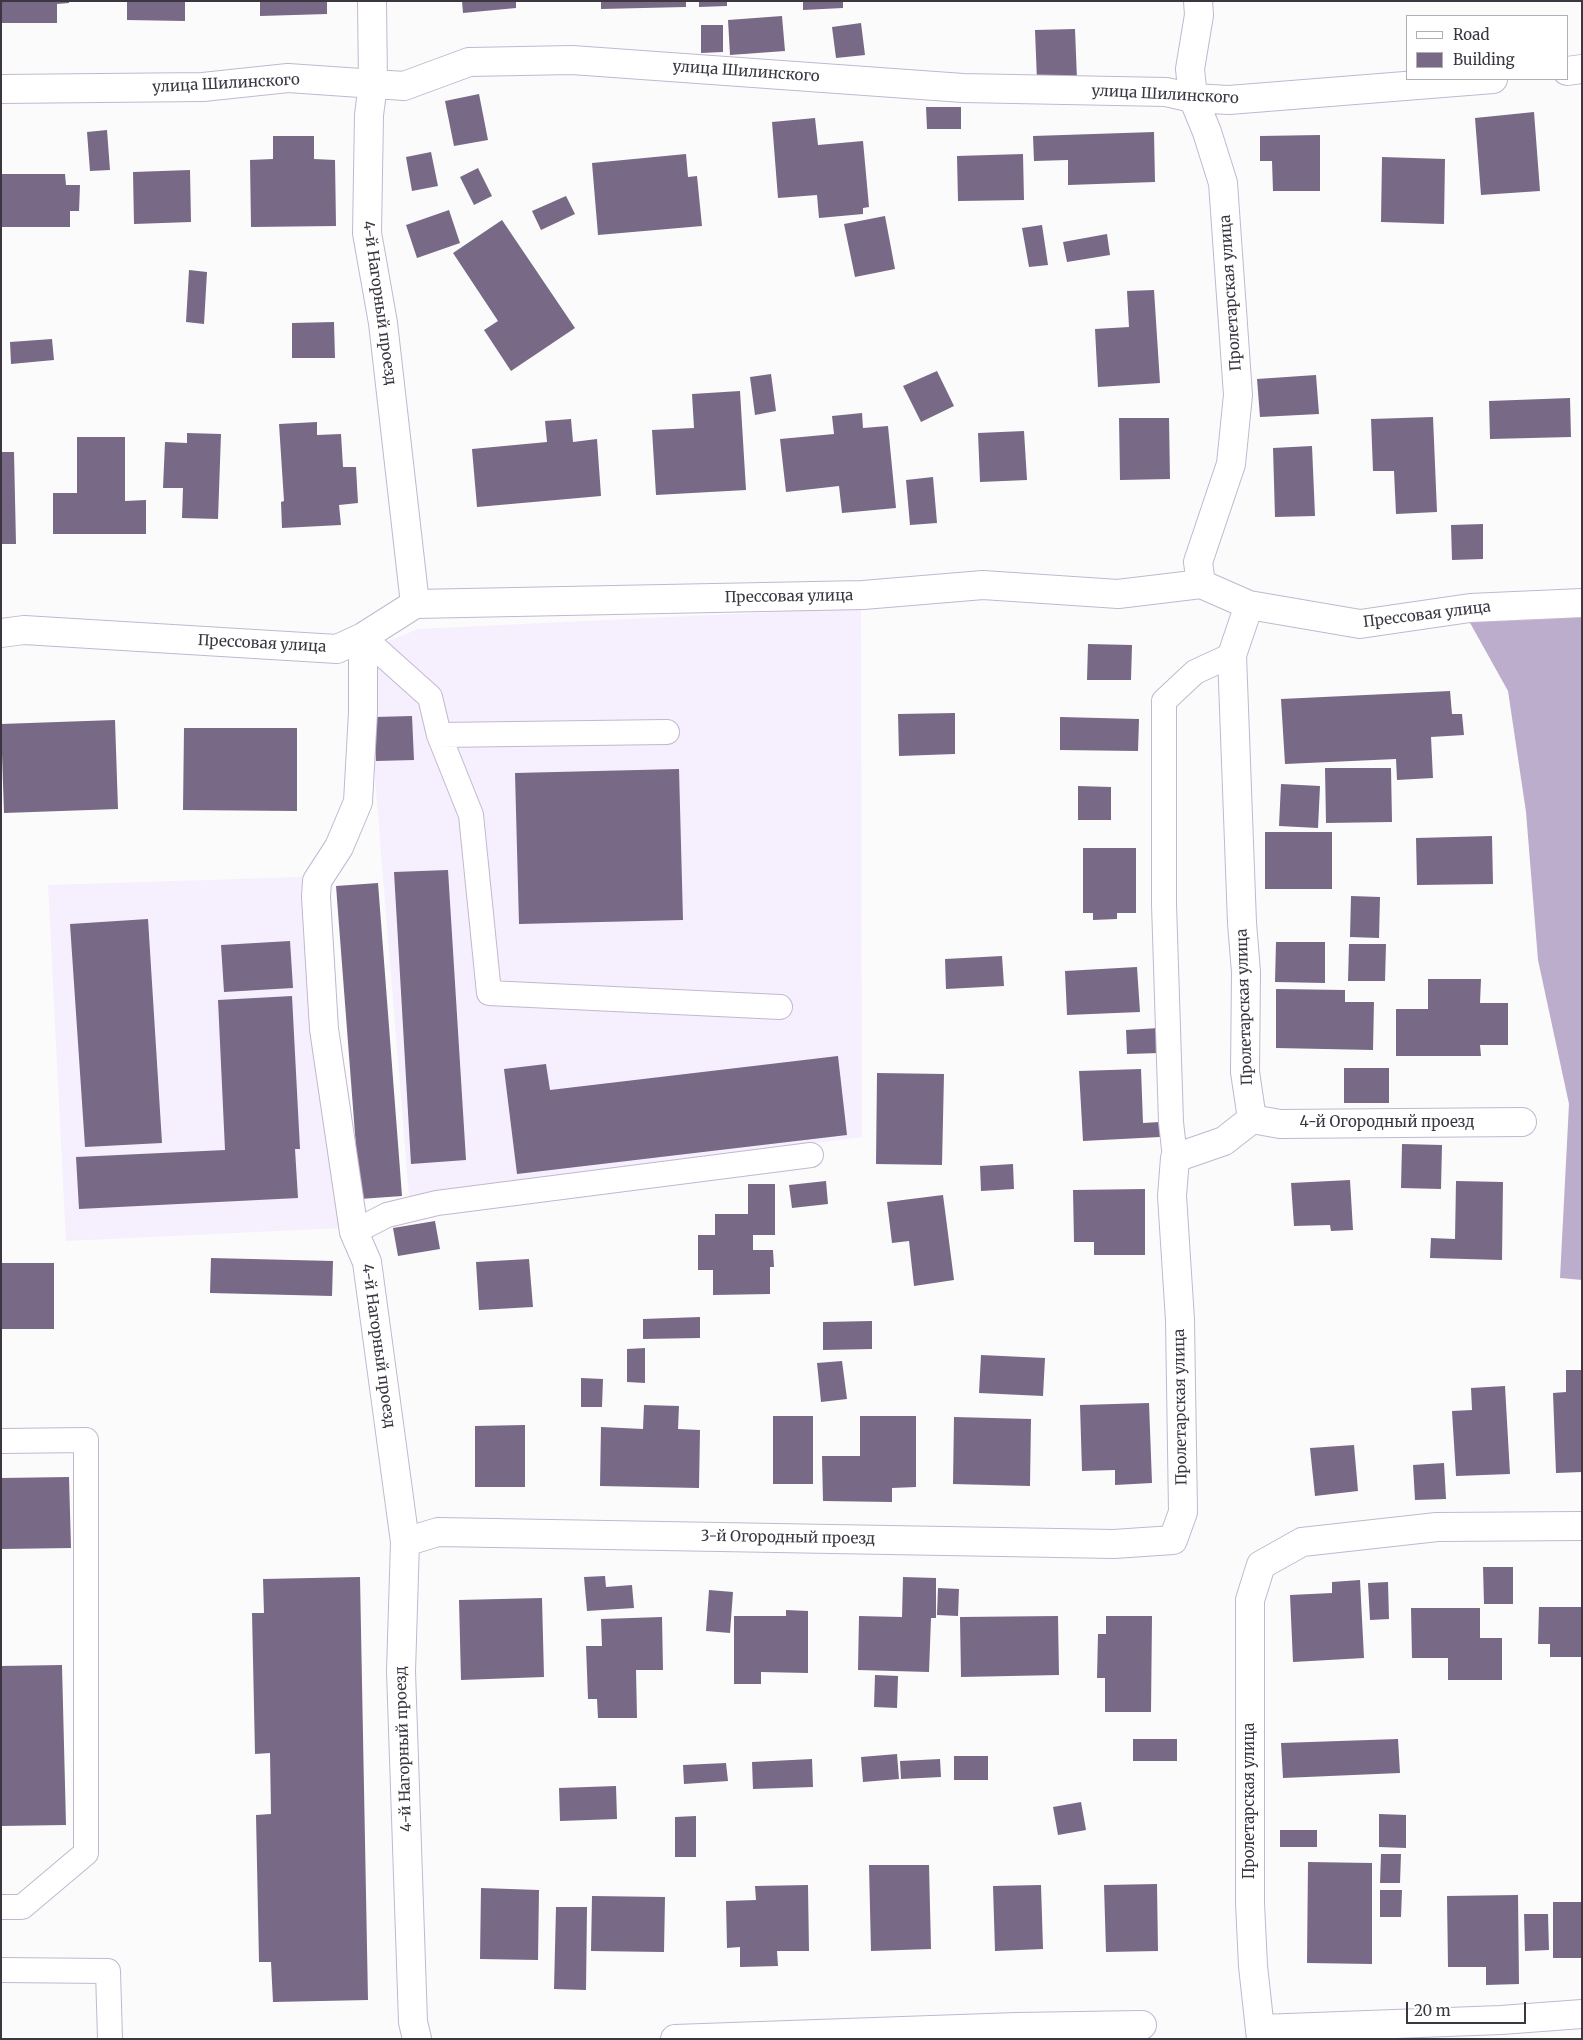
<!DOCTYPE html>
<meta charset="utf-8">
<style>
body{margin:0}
#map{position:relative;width:1583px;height:2040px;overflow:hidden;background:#fbfbfb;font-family:Merriweather,serif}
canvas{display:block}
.frame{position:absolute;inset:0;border:2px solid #3b3640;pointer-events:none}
.legend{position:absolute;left:1406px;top:15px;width:162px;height:65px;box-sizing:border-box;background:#fff;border:1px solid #b1afb3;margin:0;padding:6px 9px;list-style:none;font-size:15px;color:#3b3640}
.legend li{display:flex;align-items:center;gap:10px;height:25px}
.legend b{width:25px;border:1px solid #b1afb3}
.scale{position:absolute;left:1406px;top:2002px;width:120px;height:22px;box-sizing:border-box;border:2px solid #3b3640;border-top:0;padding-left:6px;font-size:15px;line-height:18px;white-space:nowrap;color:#3b3640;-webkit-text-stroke:4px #fff;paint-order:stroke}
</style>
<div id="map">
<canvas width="1583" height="2040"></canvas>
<div class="frame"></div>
<ul class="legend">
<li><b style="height:6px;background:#fff"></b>Road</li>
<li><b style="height:14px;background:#786987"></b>Building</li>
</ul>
<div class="scale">20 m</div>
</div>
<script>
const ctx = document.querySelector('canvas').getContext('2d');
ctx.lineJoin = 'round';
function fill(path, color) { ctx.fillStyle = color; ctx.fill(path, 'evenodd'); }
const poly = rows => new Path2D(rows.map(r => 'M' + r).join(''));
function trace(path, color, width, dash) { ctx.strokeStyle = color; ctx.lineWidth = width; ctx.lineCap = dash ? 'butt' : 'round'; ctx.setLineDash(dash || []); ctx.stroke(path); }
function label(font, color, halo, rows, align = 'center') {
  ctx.font = font + ' Merriweather,serif'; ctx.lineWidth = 5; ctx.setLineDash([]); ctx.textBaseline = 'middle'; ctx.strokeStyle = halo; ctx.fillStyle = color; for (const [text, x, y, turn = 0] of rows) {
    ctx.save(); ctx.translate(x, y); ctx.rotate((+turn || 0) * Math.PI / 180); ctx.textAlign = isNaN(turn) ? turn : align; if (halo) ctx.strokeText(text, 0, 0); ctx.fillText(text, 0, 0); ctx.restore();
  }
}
const built = poly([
 [861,608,862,1137,409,1197,369,704,371,666,384,643,418,629],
 [302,877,303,932,313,1031,342,1228,66,1241,48,885]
]);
const forest = poly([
 [1582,614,1582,1280,1560,1278,1569,1104,1538,960,1526,812,1508,691,1469,621]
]);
const building = poly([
 [1,1,69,1,69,3,57,4,57,23,1,23],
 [127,1,185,1,185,21,127,20],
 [260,1,327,1,327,14,260,16],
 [462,1,516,1,516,8,463,13],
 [601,1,686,1,686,7,601,9],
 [699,1,727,1,727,6,699,7],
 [803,1,843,1,843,8,803,10],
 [782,16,785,51,730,55,728,20],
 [861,23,865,55,836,58,832,27],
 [701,25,723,25,723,52,701,53],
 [1075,29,1077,80,1037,81,1035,30],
 [479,94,488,140,454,146,445,101],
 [926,107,961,107,961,129,927,129],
 [1534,112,1540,191,1481,195,1475,118],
 [815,118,818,145,863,141,869,207,863,208,863,214,819,218,817,195,778,198,772,122],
 [107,130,110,170,90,171,87,132],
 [1154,132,1155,182,1068,185,1068,160,1034,161,1033,136],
 [1320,135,1320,191,1273,191,1272,161,1260,161,1260,136],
 [273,136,314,136,314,159,335,160,336,226,251,227,250,160,273,159],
 [431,152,438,186,412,191,406,157],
 [686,154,688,177,697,176,702,226,598,235,592,163],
 [1023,154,1024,200,958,201,957,156],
 [1382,157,1445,159,1444,224,1381,222],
 [478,168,492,196,474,205,460,177],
 [190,170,191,222,134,224,133,172],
 [2,174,65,174,66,185,80,185,79,211,70,211,70,227,2,227],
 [566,196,575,214,541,230,532,211],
 [449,210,460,243,417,258,406,225],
 [885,216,895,269,855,277,844,224],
 [502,220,575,328,511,371,484,330,498,321,453,253],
 [1042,225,1048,265,1029,267,1022,228],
 [1107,234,1110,255,1067,262,1063,242],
 [189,270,207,272,204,324,186,322],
 [1154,290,1160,383,1098,387,1095,329,1129,327,1127,291],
 [334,322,335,358,292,358,292,323],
 [52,339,54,360,11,364,10,342],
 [937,371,954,406,921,422,903,386],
 [771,374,776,411,755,415,750,377],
 [1316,375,1319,414,1260,417,1257,379],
 [740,391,746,490,656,495,652,430,694,428,692,394],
 [1570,398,1571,437,1490,439,1489,401],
 [862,413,863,428,888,426,896,508,842,513,839,486,786,492,780,439,834,434,832,416],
 [1433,417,1437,512,1396,514,1394,471,1373,471,1371,419],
 [1119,418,1169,418,1170,479,1120,480],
 [571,419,573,442,597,439,601,496,477,507,472,449,547,442,545,421],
 [317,422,317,435,341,434,343,467,356,467,358,503,339,505,341,525,282,528,281,502,284,501,279,424],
 [1024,431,1027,480,980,482,978,433],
 [187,433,221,434,218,519,182,518,183,488,163,488,165,442,187,443],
 [77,437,125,437,125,501,146,500,146,534,53,534,53,493,77,493],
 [1312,446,1315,516,1275,517,1273,448],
 [1,452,14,452,16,544,1,544],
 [933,477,937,523,910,525,906,480],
 [1483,524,1483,559,1452,560,1451,525],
 [1088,644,1132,645,1131,680,1087,680],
 [1450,691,1452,714,1462,714,1464,735,1431,737,1433,778,1397,780,1396,759,1285,764,1281,699],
 [955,713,955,754,899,756,898,714],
 [412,716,414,760,376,761,374,717],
 [1060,717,1139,719,1138,751,1060,750],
 [115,720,118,809,4,813,1,724],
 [184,728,297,728,297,811,183,810],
 [1325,768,1391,768,1392,822,1326,823],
 [679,769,683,920,519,924,515,773],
 [1281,784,1320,786,1318,828,1279,826],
 [1078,786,1111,787,1111,820,1078,820],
 [1265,832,1332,832,1332,889,1265,889],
 [1492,836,1493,884,1417,885,1416,838],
 [1083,848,1136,848,1136,913,1117,913,1117,919,1093,920,1093,913,1083,913],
 [448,870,466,1160,411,1164,394,872],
 [378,883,402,1196,360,1199,336,886],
 [1351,896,1380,897,1379,938,1350,937],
 [148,919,162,1143,85,1147,70,924],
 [290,941,293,988,224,992,221,945],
 [1276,942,1325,942,1325,983,1275,982],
 [1349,944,1386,944,1385,981,1348,981],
 [1002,956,1004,986,946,989,945,959],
 [1137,967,1140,1012,1067,1015,1065,971],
 [1428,979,1481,979,1480,1003,1508,1003,1508,1045,1480,1045,1481,1056,1396,1056,1396,1009,1428,1009],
 [1276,989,1345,990,1345,1002,1374,1002,1373,1050,1276,1048],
 [292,996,300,1149,295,1149,298,1198,79,1209,76,1157,225,1150,218,1000],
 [1159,1028,1160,1053,1127,1054,1126,1030],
 [838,1056,847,1135,517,1174,504,1069,546,1064,550,1090],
 [1344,1068,1389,1068,1389,1103,1344,1103],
 [1141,1069,1143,1123,1160,1122,1160,1137,1083,1141,1079,1071],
 [877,1073,944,1074,942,1165,876,1164],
 [1402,1144,1442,1145,1441,1189,1401,1188],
 [1013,1164,1014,1189,981,1191,980,1166],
 [1350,1180,1353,1230,1331,1231,1330,1225,1294,1226,1291,1183],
 [826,1181,828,1204,792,1208,789,1185],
 [1456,1181,1503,1182,1502,1260,1430,1258,1431,1238,1455,1239],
 [748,1184,775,1184,775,1235,753,1235,753,1250,773,1250,774,1267,770,1267,770,1294,713,1295,713,1270,698,1270,698,1235,715,1235,715,1214,748,1214],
 [1145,1189,1145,1255,1094,1255,1094,1242,1074,1242,1073,1190],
 [943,1195,954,1280,914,1286,909,1241,892,1243,887,1202],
 [435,1221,440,1249,398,1256,393,1228],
 [211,1258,333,1261,332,1296,210,1293],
 [529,1259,533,1307,479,1310,476,1262],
 [1,1263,54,1263,54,1329,1,1329],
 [700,1317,700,1338,643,1339,643,1319],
 [872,1321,872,1349,823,1350,823,1322],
 [645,1348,645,1383,627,1382,627,1349],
 [981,1355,1045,1358,1043,1396,979,1393],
 [842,1361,847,1399,821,1402,817,1363],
 [1566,1370,1582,1370,1582,1472,1556,1473,1553,1393,1566,1392],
 [581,1378,603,1379,602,1407,581,1407],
 [1505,1386,1510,1474,1456,1476,1452,1411,1472,1410,1471,1388],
 [1149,1403,1152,1483,1115,1485,1115,1470,1082,1471,1080,1405],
 [644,1405,679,1406,678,1429,700,1430,699,1488,600,1486,601,1427,643,1429],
 [773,1416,813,1416,813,1484,773,1484],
 [860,1416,916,1416,916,1487,892,1488,892,1502,823,1501,822,1456,860,1456],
 [954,1417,1031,1419,1030,1486,953,1484],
 [525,1425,525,1487,475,1487,475,1426],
 [1354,1445,1358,1491,1315,1496,1310,1448],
 [1444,1463,1446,1499,1415,1500,1413,1465],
 [69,1477,71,1548,1,1549,1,1478],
 [1483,1567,1513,1567,1513,1604,1484,1604],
 [605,1576,606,1587,632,1585,634,1608,587,1611,584,1577],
 [360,1577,368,2000,273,2002,271,1962,259,1962,256,1815,271,1814,270,1753,255,1754,252,1613,264,1613,263,1579],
 [903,1577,936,1578,936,1618,931,1618,929,1672,858,1670,859,1616,902,1617],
 [1360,1580,1364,1658,1293,1662,1290,1595,1332,1593,1332,1582],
 [1388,1582,1389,1619,1370,1620,1368,1583],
 [938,1588,959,1589,958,1616,937,1615],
 [709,1590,733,1592,730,1633,706,1631],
 [542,1598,544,1677,461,1680,459,1600],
 [1539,1607,1581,1607,1581,1657,1550,1657,1550,1644,1538,1644],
 [1411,1608,1480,1608,1480,1638,1502,1638,1502,1680,1448,1680,1448,1658,1412,1658],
 [786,1610,808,1611,808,1673,761,1672,761,1684,734,1684,734,1616,786,1616],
 [1058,1616,1059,1675,961,1677,960,1617],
 [1106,1616,1152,1616,1151,1712,1105,1712,1105,1678,1097,1678,1098,1634,1106,1634],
 [662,1617,663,1670,636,1670,637,1718,598,1718,597,1699,588,1699,586,1646,602,1646,601,1619],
 [62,1665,66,1825,1,1826,1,1666],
 [875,1675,898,1676,897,1708,874,1707],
 [1133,1739,1177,1739,1177,1761,1133,1761],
 [1398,1739,1400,1773,1283,1778,1281,1743],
 [897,1754,899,1779,863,1782,861,1757],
 [954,1756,988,1756,988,1780,954,1780],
 [812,1759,813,1787,753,1789,752,1762],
 [940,1759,941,1777,901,1779,900,1761],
 [726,1763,728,1781,684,1784,683,1765],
 [616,1786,617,1819,560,1821,559,1788],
 [1081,1802,1086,1830,1058,1835,1053,1807],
 [1379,1814,1406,1815,1406,1848,1379,1847],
 [696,1816,696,1857,675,1857,675,1817],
 [1280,1830,1317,1830,1317,1847,1280,1847],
 [1381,1854,1401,1854,1400,1883,1380,1883],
 [1308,1862,1372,1863,1372,1964,1307,1963],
 [869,1865,929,1865,931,1949,871,1951],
 [1157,1884,1158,1951,1106,1952,1104,1885],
 [808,1885,809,1951,777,1951,778,1966,740,1967,740,1947,727,1948,726,1901,756,1900,755,1886],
 [1041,1885,1043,1949,995,1951,993,1886],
 [481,1888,539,1890,538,1960,480,1959],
 [1380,1890,1402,1890,1401,1917,1380,1917],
 [1518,1895,1519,1984,1486,1985,1486,1967,1448,1967,1447,1896],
 [592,1896,665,1897,664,1952,591,1951],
 [1553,1902,1582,1902,1582,1958,1553,1958],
 [556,1907,587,1907,586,1990,554,1989],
 [1524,1914,1548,1914,1549,1950,1525,1951]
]);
const lane = poly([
 [363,637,430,697,439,735,471,815,489,993,780,1007],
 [439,735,667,732],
 [1175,1158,1171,1122,1164,904,1164,701,1195,672,1232,655],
 [354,1232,387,1215,437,1203,811,1155],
 [1,1441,86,1440,86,1853,22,1907,1,1907],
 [1,1970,108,1971,110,2039]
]);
const street = poly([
 [372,1,373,84,369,115,367,233,383,323,415,604],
 [1198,1,1199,15,1190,69,1193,98,1207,132,1223,183,1238,395,1231,464,1198,562,1201,584],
 [1567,71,1582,69],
 [1,89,203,87,288,78,404,86,469,62,572,60,963,88,1166,92,1193,98,1229,100,1493,79],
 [1,633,24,630,337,649,363,637,415,604,863,595,983,585,1118,594,1201,584,1249,605,1360,624,1470,608,1582,603],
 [363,637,363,712,358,802,339,847,317,881,316,897,324,1029,354,1232,367,1262,405,1542,401,1671,413,2022,417,2039],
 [1252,1119,1280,1124,1522,1122],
 [405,1542,438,1532,1114,1544,1173,1540,1183,1512,1180,1320,1172,1196,1175,1158,1224,1141,1252,1119,1245,1072,1246,972,1242,923,1232,655,1249,605],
 [1261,2029,1501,2020,1582,2014],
 [675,2039,1017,2027,1142,2025],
 [1261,2039,1253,1966,1250,1903,1250,1600,1261,1565,1302,1542,1437,1527,1582,1526]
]);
const streetNames = [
 ["улица Шилинского",746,72,4],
 ["улица Шилинского",226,84,-3],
 ["улица Шилинского",1165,95,3],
 ["Пролетарская улица",1231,293,-94],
 ["4-й Нагорный проезд",379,303,82],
 ["Прессовая улица",789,597,-1],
 ["Прессовая улица",1427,615,-7],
 ["Прессовая улица",262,644,3],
 ["Пролетарская улица",1245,1007,-92],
 ["4-й Огородный проезд",1387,1123],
 ["4-й Нагорный проезд",378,1346,82],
 ["Пролетарская улица",1181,1407,-91],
 ["3-й Огородный проезд",788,1538,1],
 ["4-й Нагорный проезд",404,1749,-92],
 ["Пролетарская улица",1250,1801,-90]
];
fill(built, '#f6effd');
fill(forest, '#bdadcd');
fill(building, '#786987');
trace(lane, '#c3b7d0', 26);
trace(street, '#c3b7d0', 30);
trace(lane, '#fff', 24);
trace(street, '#fff', 28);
label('15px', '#3b3640', '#fff', streetNames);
</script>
